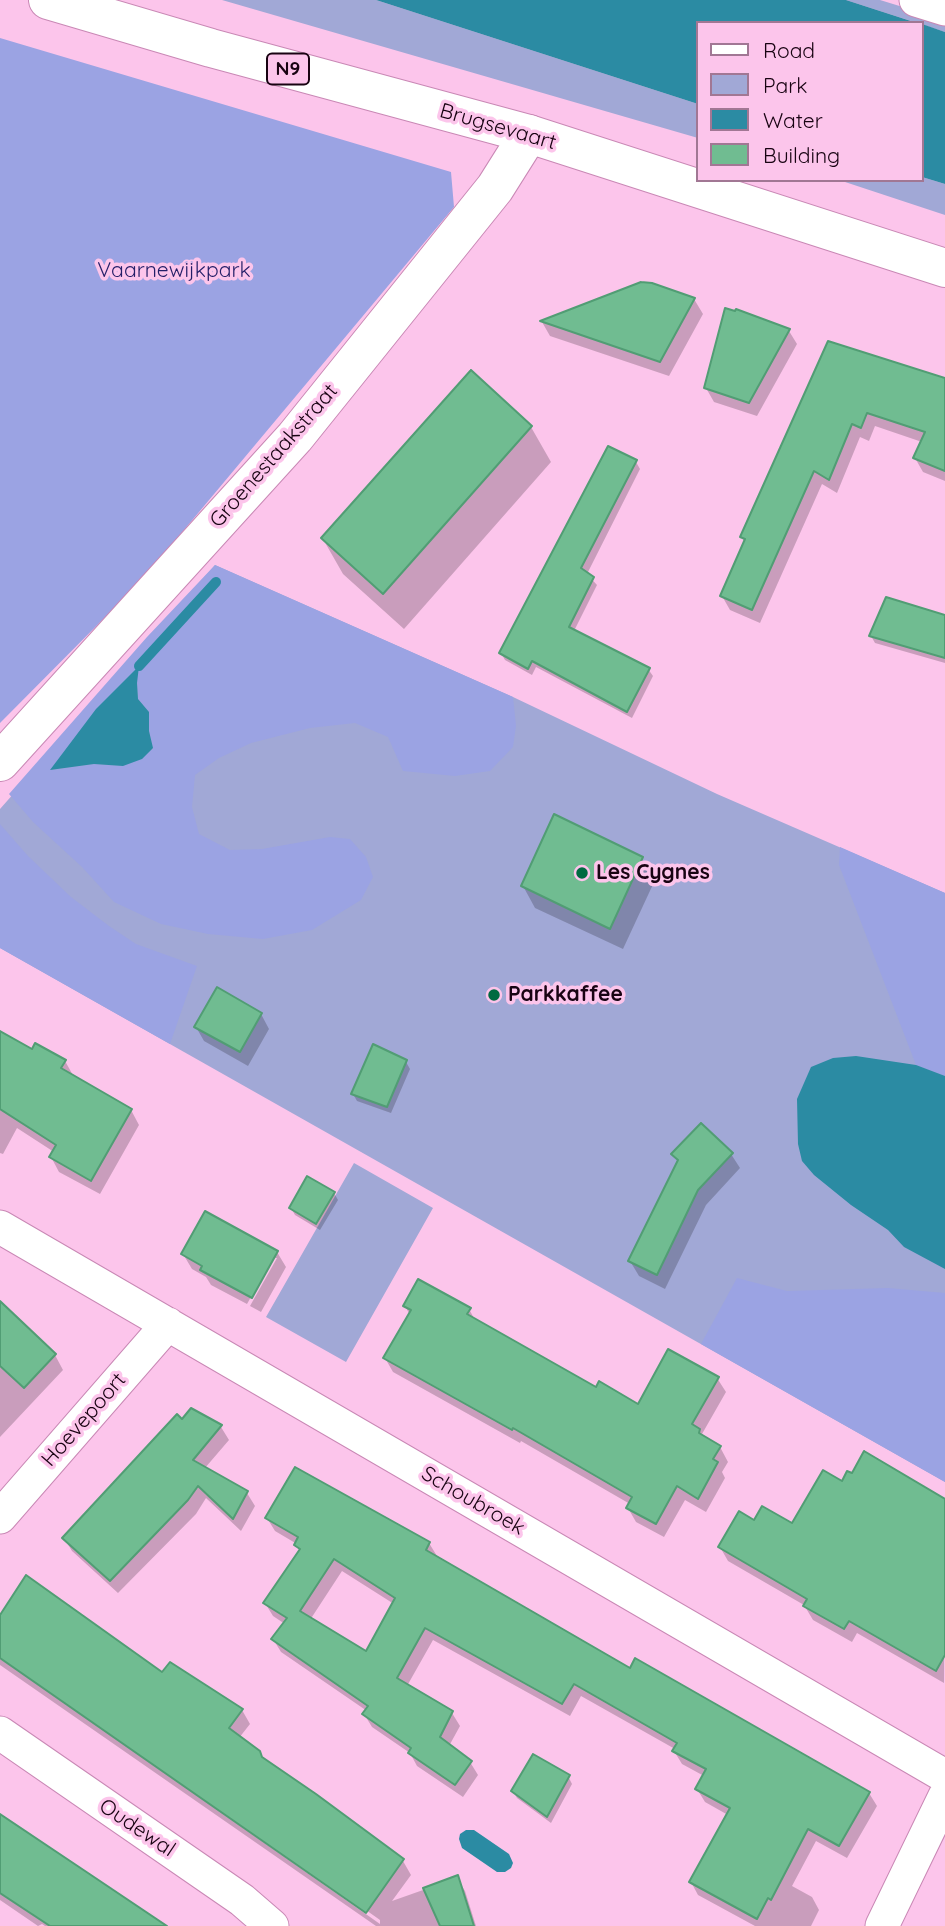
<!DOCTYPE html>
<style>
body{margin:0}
#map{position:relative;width:945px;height:1926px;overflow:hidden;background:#fcc5eb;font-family:Quicksand,sans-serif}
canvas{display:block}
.legend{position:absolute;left:696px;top:21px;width:228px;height:161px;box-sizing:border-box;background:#fcc5eb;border:2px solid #a17794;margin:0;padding:9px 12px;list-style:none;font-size:21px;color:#180312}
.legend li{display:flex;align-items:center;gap:14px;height:35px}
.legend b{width:35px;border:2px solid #a17794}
</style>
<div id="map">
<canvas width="945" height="1926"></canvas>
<ul class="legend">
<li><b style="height:9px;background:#fff"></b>Road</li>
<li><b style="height:19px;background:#a1a8d6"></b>Park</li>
<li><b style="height:19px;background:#2b8ba3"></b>Water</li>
<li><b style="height:19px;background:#70bc91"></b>Building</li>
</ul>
</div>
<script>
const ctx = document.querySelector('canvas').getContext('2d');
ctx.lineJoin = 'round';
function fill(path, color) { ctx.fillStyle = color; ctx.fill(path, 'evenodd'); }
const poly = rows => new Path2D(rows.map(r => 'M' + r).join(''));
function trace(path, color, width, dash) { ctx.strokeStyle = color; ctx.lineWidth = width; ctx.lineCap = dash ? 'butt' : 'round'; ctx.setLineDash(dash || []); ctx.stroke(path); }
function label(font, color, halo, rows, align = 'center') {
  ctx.font = font + ' Quicksand,sans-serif'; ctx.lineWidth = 7; ctx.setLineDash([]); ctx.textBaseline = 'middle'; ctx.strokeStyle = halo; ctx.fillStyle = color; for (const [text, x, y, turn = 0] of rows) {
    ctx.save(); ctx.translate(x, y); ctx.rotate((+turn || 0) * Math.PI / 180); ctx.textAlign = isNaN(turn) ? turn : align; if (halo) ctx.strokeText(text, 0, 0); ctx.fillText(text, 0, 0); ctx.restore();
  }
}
const green = poly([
 [222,0,376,0,698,104,698,138],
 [846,0,880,0,945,20,945,32],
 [922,177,945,184,945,215,839,180,922,180],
 [215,565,513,697,717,794,945,893,945,1482,0,948,0,809],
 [354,1163,433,1208,346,1362,266,1317]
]);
const forest = poly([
 [0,38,451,172,454,207,143,579,0,723],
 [215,565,513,697,516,726,513,747,490,771,455,776,403,771,388,737,355,723,310,728,251,743,219,758,195,775,192,807,199,834,230,850,262,849,330,837,350,839,366,857,373,877,361,900,312,930,263,939,208,934,161,924,114,902,82,867,33,822,9,794,147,637],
 [137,683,138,699,149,712,149,731,153,749,123,766,94,764,52,770],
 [0,824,28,856,71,897,109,926,136,944,197,966,170,1044,0,948],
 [840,847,945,893,945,1076,916,1065,839,865],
 [737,1278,787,1291,888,1288,945,1293,945,1482,701,1344]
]);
const water = poly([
 [376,0,846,0,917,23,698,23,698,104],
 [922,24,945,32,945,184,922,177],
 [139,666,137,683,138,699,149,712,149,731,153,748,142,759,123,766,94,764,50,770,96,709],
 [856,1056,916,1065,945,1076,945,1269,904,1247,888,1230,851,1205,814,1175,802,1161,798,1144,797,1099,811,1067,833,1058],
 [466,1830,474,1830,509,1854,513,1863,511,1868,505,1872,497,1872,462,1848,459,1839,460,1834]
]);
const shadow = poly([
 [636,284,694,299,703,314,669,376,550,336,542,322],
 [789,331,797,344,757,416,714,402,706,388],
 [829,343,945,384,945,481,923,472,915,458,922,442,875,426,869,441,860,437,837,493,822,484,760,623,730,610,722,596,745,543,742,537],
 [531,427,551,462,404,629,343,574,323,539],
 [636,462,640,469,587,574,597,585,574,631,648,669,653,676,632,718,536,667,532,675,505,660,501,653],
 [945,617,945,663,875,643,871,636],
 [642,859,655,880,623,949,535,908,523,886],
 [261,1014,269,1029,248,1066,204,1041,196,1027],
 [0,1043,65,1061,74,1077,131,1110,139,1125,100,1194,59,1172,51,1157,54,1152,17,1128,3,1154,0,1153],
 [406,1062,410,1069,391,1113,357,1101,353,1094],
 [674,1154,731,1154,740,1168,706,1205,665,1289,639,1276,630,1261,679,1163],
 [334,1193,338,1200,320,1230,295,1215,291,1208],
 [277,1252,286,1267,261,1312,250,1306,277,1258,273,1258,247,1304,211,1285,206,1277,192,1269,183,1254],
 [0,1304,55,1355,63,1370,0,1437],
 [405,1306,469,1309,476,1322,596,1389,639,1406,717,1378,726,1392,702,1434,720,1447,728,1462,722,1472,725,1478,706,1512,685,1500,664,1537,636,1522,628,1508,630,1504,521,1441,520,1443,393,1372,385,1358,410,1315],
 [192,1410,221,1427,229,1440,205,1468,247,1493,255,1506,241,1531,206,1498,196,1514,118,1593,72,1551,64,1538],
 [843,1483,945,1503,944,1683,857,1633,852,1642,813,1620,804,1605,728,1561,720,1547,755,1522,793,1526],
 [267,1518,429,1543,437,1556,630,1670,869,1793,877,1806,847,1858,816,1841,792,1886,812,1897,819,1910,811,1926,755,1926,698,1895,691,1882,728,1815,705,1802,697,1789,704,1776,682,1764,674,1751,675,1749,581,1696,570,1716,433,1640,407,1686,452,1713,460,1726,449,1746,470,1762,478,1775,463,1797,417,1766,410,1753,372,1727,364,1714,367,1711,281,1652,273,1639,285,1624,273,1616,265,1603,300,1552,297,1544,275,1531],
 [342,1571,394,1604,366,1654,310,1620],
 [0,1616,162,1675,242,1710,250,1724,239,1738,263,1760,315,1795,403,1861,411,1875,392,1901,457,1878,465,1891,476,1926,376,1926,0,1665],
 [168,1770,380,1920,380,1924,165,1773],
 [568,1776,572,1784,551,1823,517,1798,513,1791],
 [0,1824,162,1926,45,1926,42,1924,38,1926,0,1900]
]);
const stream = poly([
 [139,666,216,582]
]);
const building = poly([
 [641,282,652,283,695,298,660,362,540,321,641,282],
 [725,308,735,311,736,309,790,329,749,403,704,388,725,308],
 [828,341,945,378,945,471,913,458,925,432,867,413,861,428,852,424,829,480,814,471,752,610,720,596,745,539,740,537,828,341],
 [471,370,532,426,383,594,321,538,471,370],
 [608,446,637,460,581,568,594,577,569,627,650,668,627,712,532,661,528,669,499,653,608,446],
 [886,597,945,615,945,658,869,636,886,597],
 [554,814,643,857,610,929,521,886,554,814],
 [217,987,262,1013,240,1052,194,1027,217,987],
 [0,1031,32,1049,35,1043,66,1060,61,1068,132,1109,91,1181,49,1157,56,1145,0,1109,0,1031],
 [373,1044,407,1060,387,1107,351,1094,373,1044],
 [701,1123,733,1153,698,1190,657,1275,628,1261,678,1160,671,1154,701,1123],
 [307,1176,335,1192,316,1224,289,1208,307,1176],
 [205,1211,278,1251,252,1298,200,1270,202,1266,181,1254,205,1211],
 [418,1279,471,1308,467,1314,596,1387,599,1381,638,1404,668,1349,719,1377,692,1424,700,1429,699,1433,721,1446,713,1459,718,1462,698,1499,677,1486,656,1524,626,1508,632,1497,513,1428,512,1430,383,1358,411,1310,403,1306,418,1279],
 [0,1301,56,1354,24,1388,0,1366,0,1301],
 [191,1408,222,1425,193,1460,248,1491,233,1519,198,1486,188,1500,110,1581,62,1538,177,1414,182,1419,191,1408],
 [864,1451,945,1499,945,1655,936,1671,849,1621,844,1629,803,1606,807,1599,718,1547,739,1511,754,1520,762,1506,792,1523,823,1470,842,1481,847,1471,852,1473,864,1451],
 [295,1467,430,1542,426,1550,630,1668,635,1658,870,1792,839,1846,808,1829,771,1900,768,1898,757,1919,689,1882,730,1808,695,1789,706,1769,672,1751,677,1743,574,1684,562,1704,425,1628,397,1678,453,1711,440,1737,472,1761,455,1785,408,1753,411,1748,362,1714,368,1706,271,1639,287,1618,263,1603,300,1549,294,1545,298,1537,265,1518,295,1467],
 [334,1559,395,1598,366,1651,300,1611,334,1559],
 [26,1575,162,1672,170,1662,243,1709,229,1728,260,1751,262,1757,316,1794,404,1859,366,1913,0,1658,0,1615,26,1575],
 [533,1754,570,1775,547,1817,511,1791,533,1754],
 [0,1814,88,1873,167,1926,50,1926,0,1893,0,1814],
 [458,1875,474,1926,440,1926,423,1888,458,1875]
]);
const street = poly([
 [916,0,945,9],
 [0,1227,945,1776],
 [0,1517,168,1324],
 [0,1733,242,1900,272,1926],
 [882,1926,945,1796]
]);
const secondary = poly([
 [0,762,295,437,495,188,529,134]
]);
const primary = poly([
 [48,0,211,48,529,134,945,268]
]);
const markers = [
 [582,873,7,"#006a41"],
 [494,995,7,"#006a41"]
];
const shields = [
 [288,69,42]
];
const shieldNames = [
 ["N9",288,69]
];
const streetNames = [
 ["Brugsevaart",498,127,16],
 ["Groenestaakstraat",274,456,-49],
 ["Hoevepoort",84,1420,-49],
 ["Schoubroek",473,1501,30],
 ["Oudewal",137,1828,34]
];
const parkNames = [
 ["Vaarnewijkpark",174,271]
];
const poiNames = [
 ["Les Cygnes",596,873],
 ["Parkkaffee",508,995]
];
fill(green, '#a1a8d6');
fill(forest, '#9ba3e3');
fill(water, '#2b8ba3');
fill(shadow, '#0003');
trace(stream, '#2b8ba3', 10);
fill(building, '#70bc91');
trace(building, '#519d74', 2);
trace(street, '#c988b5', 35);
trace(secondary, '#c988b5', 40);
trace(primary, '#c988b5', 40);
trace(street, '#fff', 33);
trace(secondary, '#fff', 38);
trace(primary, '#fff', 38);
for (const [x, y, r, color] of markers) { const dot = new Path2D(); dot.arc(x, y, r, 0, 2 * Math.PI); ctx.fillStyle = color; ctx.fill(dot); trace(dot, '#fcc5eb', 2.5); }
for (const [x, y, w] of shields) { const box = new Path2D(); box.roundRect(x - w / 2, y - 15.5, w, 31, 5); ctx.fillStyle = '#fcc5eb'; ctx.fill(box); trace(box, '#180312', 2); }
label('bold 19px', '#180312', null, shieldNames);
label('21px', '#180312', '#fcc5eb', streetNames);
label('21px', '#231e67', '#fcc5eb', parkNames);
label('bold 21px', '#180312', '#fcc5eb', poiNames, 'left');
</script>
